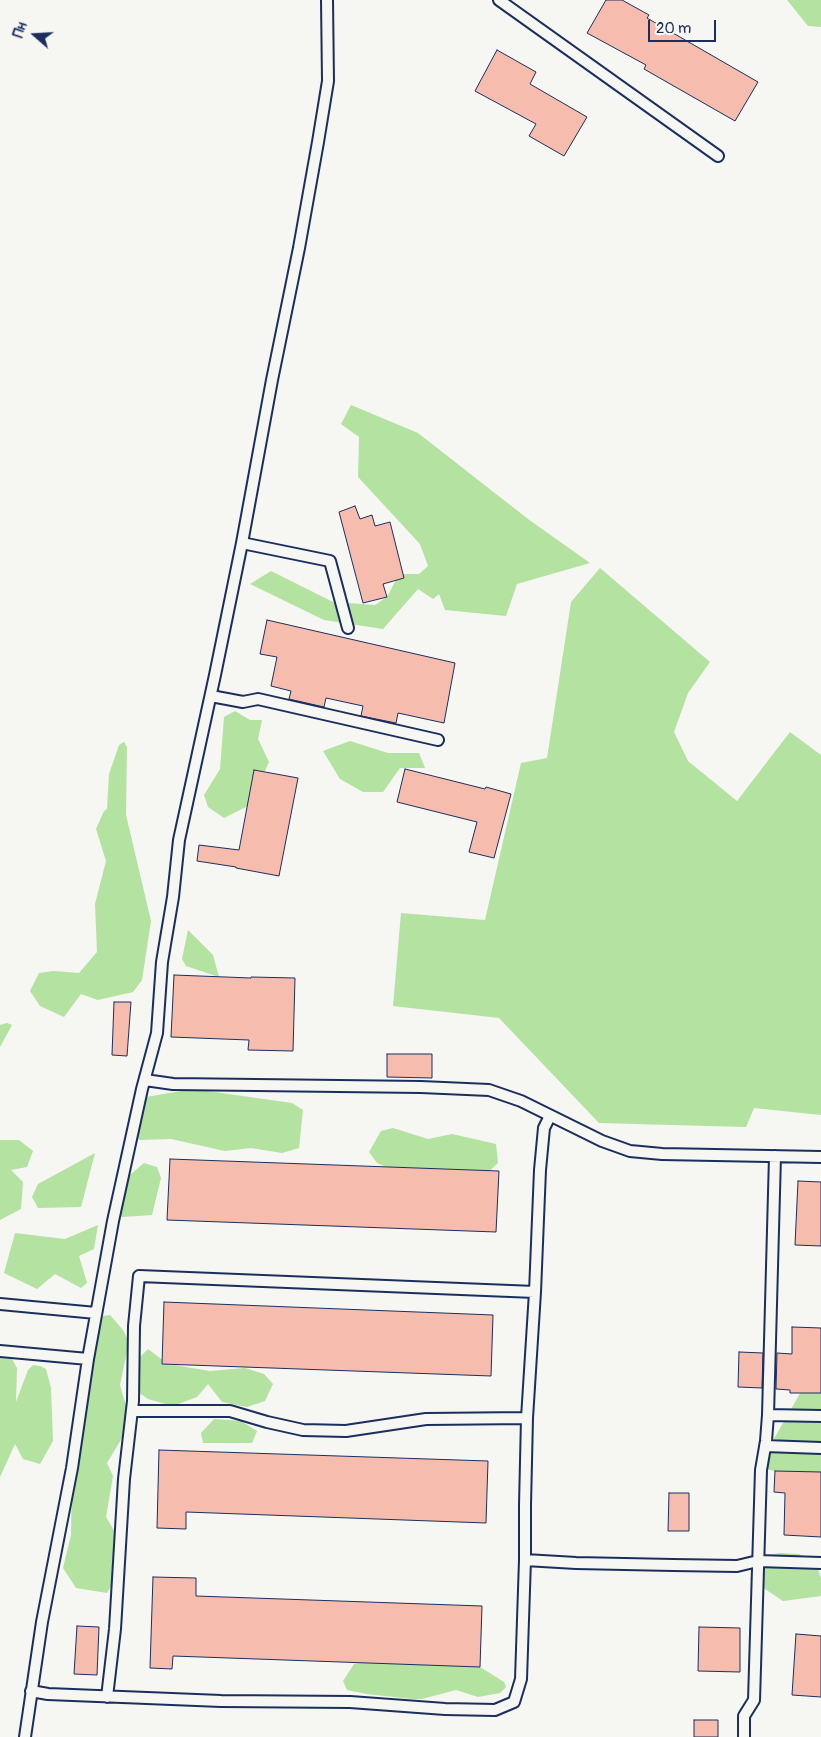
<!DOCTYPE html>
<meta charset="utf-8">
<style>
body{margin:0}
#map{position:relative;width:821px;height:1737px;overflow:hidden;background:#f6f6f2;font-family:Pangolin,sans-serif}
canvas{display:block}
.north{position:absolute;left:10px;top:10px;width:50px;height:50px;-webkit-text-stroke:4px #f6f6f2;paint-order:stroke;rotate:289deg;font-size:14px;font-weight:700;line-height:20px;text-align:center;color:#1b2f5e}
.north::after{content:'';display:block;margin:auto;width:18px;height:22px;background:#1b2f5e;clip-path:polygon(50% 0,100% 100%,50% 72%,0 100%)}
.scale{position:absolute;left:648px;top:20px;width:68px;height:22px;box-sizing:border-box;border:2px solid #1b2f5e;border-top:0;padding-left:6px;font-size:15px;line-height:18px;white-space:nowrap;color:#1b2f5e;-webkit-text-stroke:4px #f6f6f2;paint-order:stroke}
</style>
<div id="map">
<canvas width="821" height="1737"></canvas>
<div class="north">Пн</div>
<div class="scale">20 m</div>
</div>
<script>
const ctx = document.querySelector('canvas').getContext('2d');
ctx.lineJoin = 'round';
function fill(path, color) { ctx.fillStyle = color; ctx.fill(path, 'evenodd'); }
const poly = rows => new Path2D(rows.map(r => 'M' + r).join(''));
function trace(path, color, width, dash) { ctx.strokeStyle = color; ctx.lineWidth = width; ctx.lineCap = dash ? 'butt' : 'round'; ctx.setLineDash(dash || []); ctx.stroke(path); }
const green = poly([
 [787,0,821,0,821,27,808,26],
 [351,405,418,433,528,519,590,563,517,584,506,616,445,610,439,594,433,599,418,589,383,629,324,620,250,584,271,571,333,602,375,605,387,597,399,574,419,574,428,566,420,544,358,477,359,437,341,424],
 [600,568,710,662,688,693,674,732,688,761,737,801,790,732,821,755,821,1115,754,1108,746,1127,599,1123,499,1018,393,1006,401,913,485,920,521,763,547,758,571,602],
 [235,711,250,720,262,720,258,739,269,762,250,805,224,818,208,807,204,795,220,769,224,717],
 [350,741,388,753,419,753,425,768,400,768,383,792,363,792,340,779,323,751],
 [124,742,127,747,126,815,151,921,142,980,133,992,98,1000,81,994,64,1017,40,1006,30,991,39,973,53,971,79,973,97,952,95,904,106,861,96,829,104,811,107,809,109,774,119,745],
 [188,930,213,955,219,977,186,966,182,959],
 [7,1023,12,1025,0,1047,0,1025],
 [193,1089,292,1103,303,1110,299,1148,282,1153,251,1148,225,1151,171,1139,140,1140,130,1132,128,1118,146,1097],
 [393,1128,428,1139,452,1134,496,1144,498,1163,483,1177,396,1171,377,1163,369,1152,381,1131],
 [0,1140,19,1140,33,1151,27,1167,11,1170,23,1182,21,1209,0,1220],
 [95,1153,81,1207,38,1208,32,1197,38,1184],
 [144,1163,157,1167,161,1178,152,1215,122,1217,112,1205,118,1185],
 [98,1225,94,1249,79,1256,87,1283,81,1288,55,1274,37,1289,4,1273,15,1233,65,1239],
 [110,1315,123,1330,129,1342,120,1385,131,1423,107,1463,113,1476,106,1517,119,1539,113,1565,116,1577,107,1593,76,1588,63,1568,71,1535,72,1468,96,1329,103,1316],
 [148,1349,168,1364,210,1371,245,1368,264,1374,273,1384,265,1401,247,1407,222,1402,208,1384,197,1397,173,1406,148,1399,132,1388,129,1368],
 [5,1354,11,1357,17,1368,16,1402,28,1370,33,1365,40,1366,46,1369,51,1388,53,1441,40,1464,23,1459,15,1444,0,1477,0,1357],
 [821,1381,821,1472,798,1482,775,1471,762,1468,760,1463,806,1383],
 [214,1419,241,1421,257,1431,252,1443,203,1443,201,1433],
 [780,1553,799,1554,816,1564,821,1578,821,1596,783,1601,750,1579,761,1556],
 [427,1658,480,1667,504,1682,506,1687,500,1693,478,1697,456,1690,422,1699,412,1699,367,1694,347,1690,343,1681,354,1664,373,1659]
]);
const building = poly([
 [606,0,622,0,649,15,647,18,758,82,735,121,644,69,646,65,587,33,606,0],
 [497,50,536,72,530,84,587,117,564,156,529,136,536,124,475,91,497,50],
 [355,506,360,519,372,515,375,526,390,522,404,578,383,584,387,597,363,603,339,512,355,506],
 [267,620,455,663,444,723,398,713,396,723,361,716,363,706,326,698,324,707,289,699,291,691,271,686,277,657,260,654,267,620],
 [405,769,485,789,486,787,511,794,494,858,469,852,477,822,397,802,405,769],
 [254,770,298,778,279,876,236,868,236,867,197,861,199,845,239,850,254,770],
 [174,975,251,978,251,977,295,978,293,1051,248,1050,249,1040,171,1037,174,975],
 [114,1002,131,1002,127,1056,112,1055,114,1002],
 [387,1054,432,1054,432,1078,387,1077,387,1054],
 [170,1159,499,1171,496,1232,167,1220,170,1159],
 [798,1181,821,1182,821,1246,795,1245,798,1181],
 [164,1302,493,1315,491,1376,162,1364,164,1302],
 [792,1327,821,1328,821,1393,790,1393,790,1390,776,1389,777,1353,792,1354,792,1327],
 [739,1352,763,1353,762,1388,738,1387,739,1352],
 [159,1450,488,1461,486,1523,186,1512,186,1529,157,1528,159,1450],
 [775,1471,821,1472,821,1537,784,1535,785,1493,774,1492,775,1471],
 [669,1493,689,1493,689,1531,668,1531,669,1493],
 [153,1577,196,1578,196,1596,482,1606,480,1667,173,1656,172,1669,150,1668,153,1577],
 [77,1626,99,1627,97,1675,74,1674,77,1626],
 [699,1627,740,1628,740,1672,698,1671,699,1627],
 [796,1634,821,1636,821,1697,792,1695,796,1634],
 [694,1720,718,1720,718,1737,694,1737,694,1720]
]);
const lane = poly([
 [499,0,718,156],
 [242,543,330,561,348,628],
 [211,696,243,702,258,699,438,740],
 [145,1080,173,1084,421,1087,489,1090,521,1101,602,1141,630,1151,662,1154,821,1157],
 [0,1304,96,1313],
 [0,1351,88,1359],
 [132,1411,230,1411,267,1422,303,1430,346,1431,426,1419,527,1418],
 [768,1415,821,1416],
 [765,1446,821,1448],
 [525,1560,576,1563,673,1565,737,1566,758,1561,821,1563],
 [31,1691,48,1694,221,1701,350,1702,445,1709,495,1710,514,1702,521,1679,525,1560,525,1505,527,1418,535,1292,540,1170,544,1128,550,1116],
 [107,1697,115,1629,124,1479,133,1401,134,1326,139,1276,535,1292],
 [25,1737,42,1622,72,1468,88,1359,113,1221,142,1089,157,1033,162,962,173,897,179,840,215,675,242,543,272,380,299,248,318,142,328,81,327,0],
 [744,1737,744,1716,754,1700,761,1470,766,1441,768,1415,775,1156]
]);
fill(green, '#b3e2a1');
fill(building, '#f6bcae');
trace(building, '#1b2f5e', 1);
trace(lane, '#1b2f5e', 14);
trace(lane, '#f6f6f2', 10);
</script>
